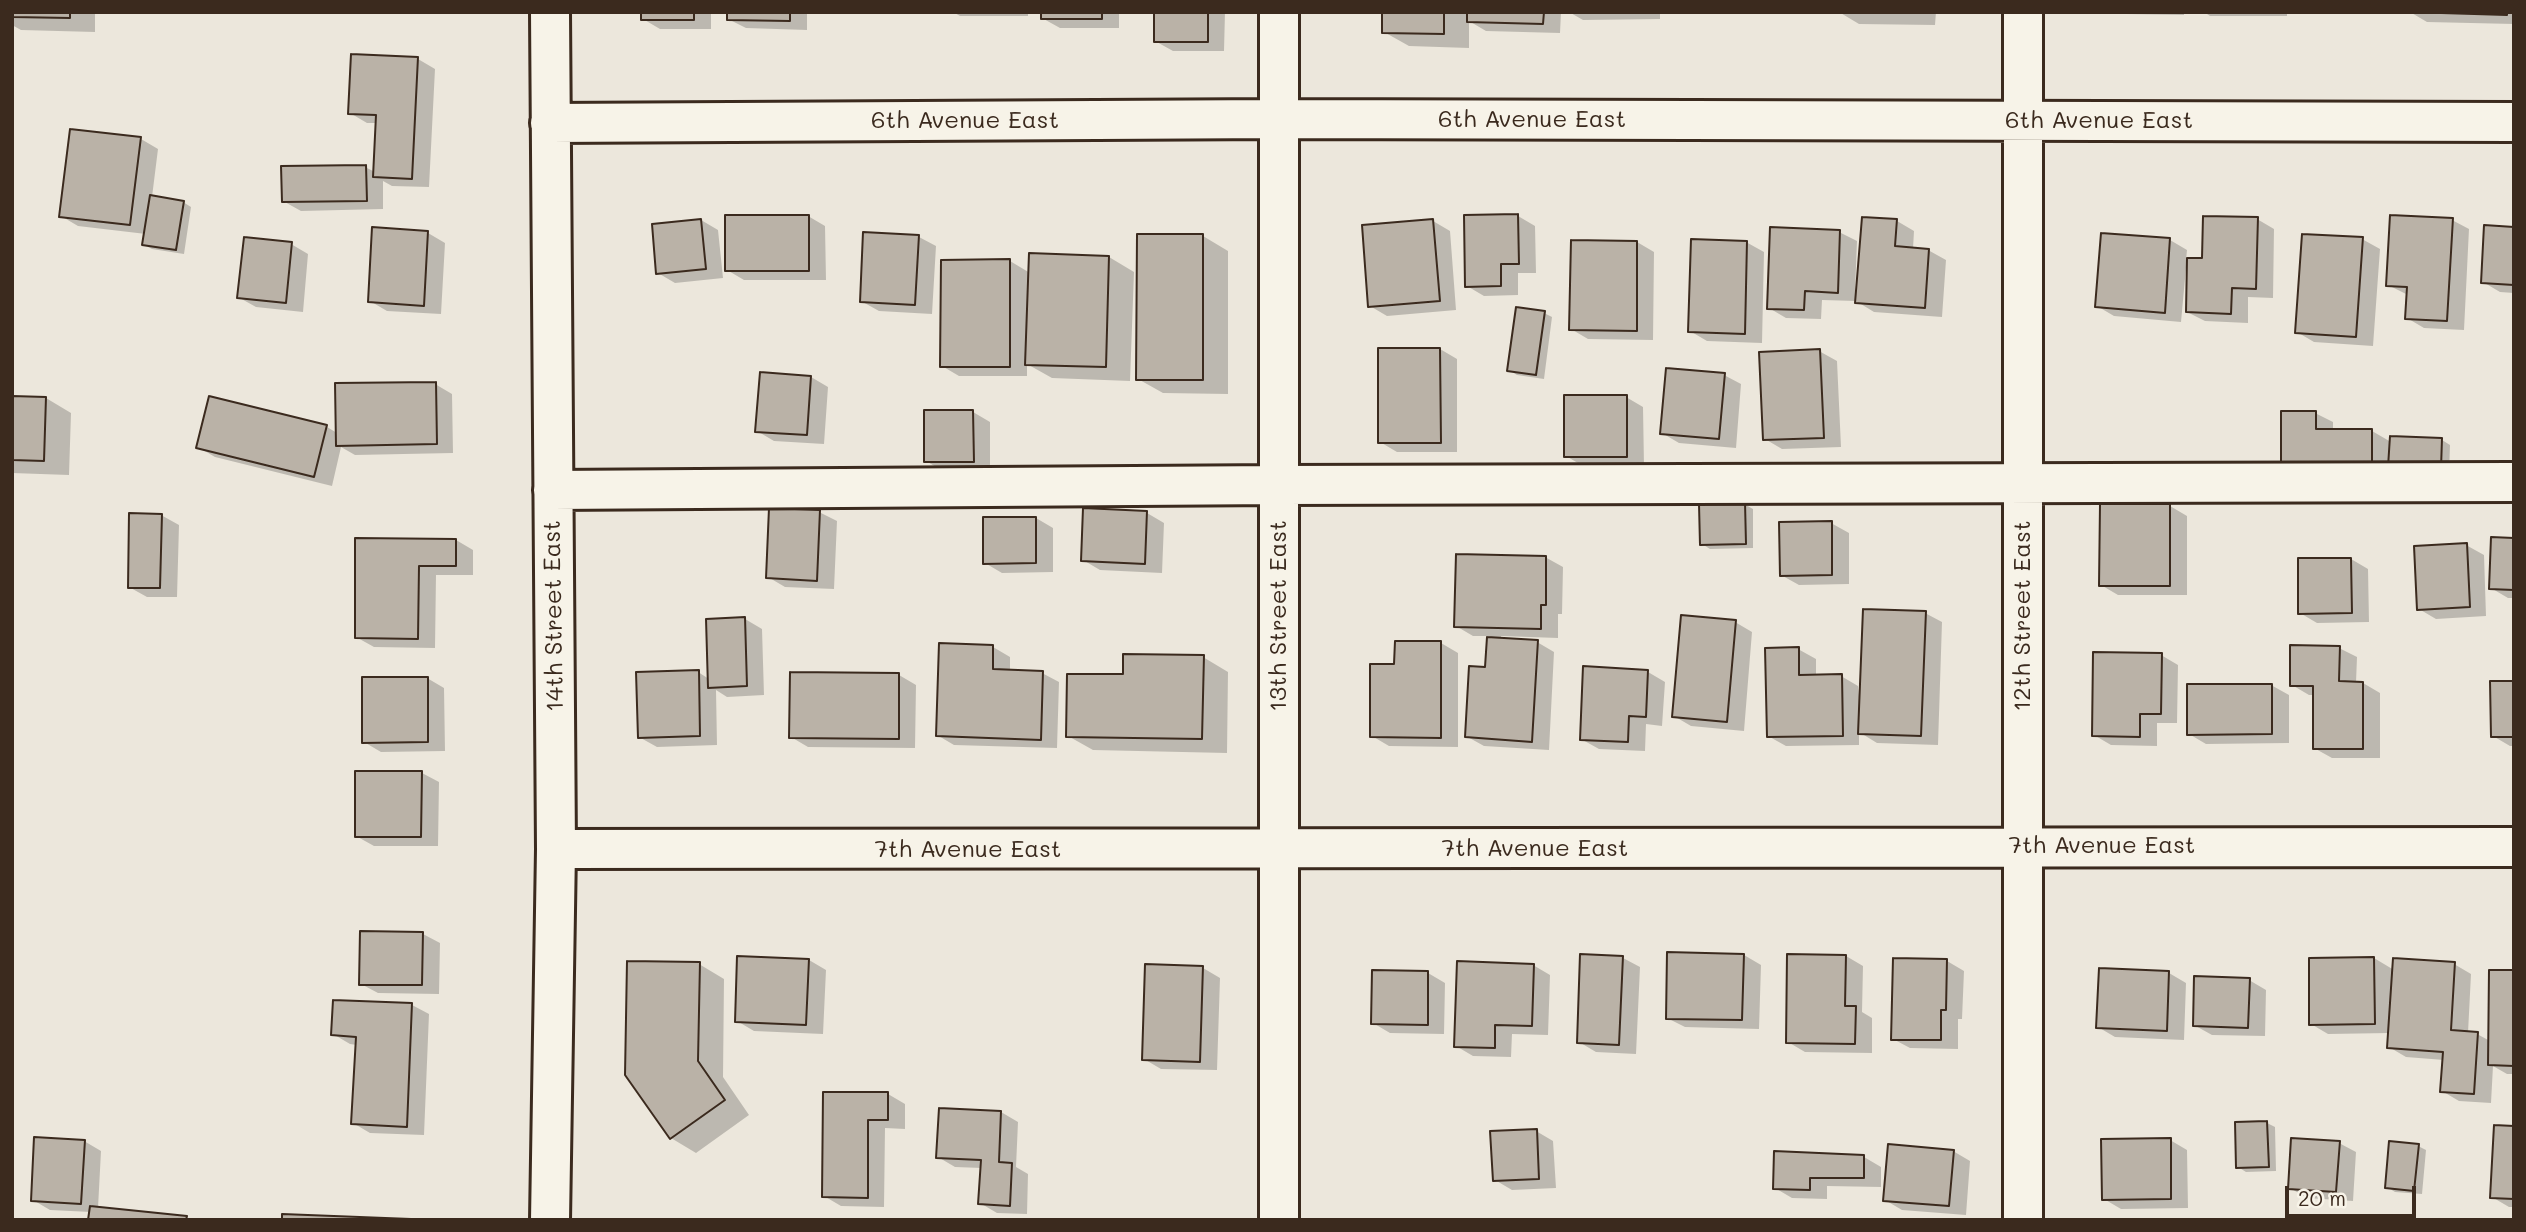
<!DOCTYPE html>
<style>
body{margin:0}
#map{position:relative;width:2526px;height:1232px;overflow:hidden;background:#ece7dc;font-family:Mali,sans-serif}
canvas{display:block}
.frame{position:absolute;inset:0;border:14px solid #3b2a1e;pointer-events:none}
.scale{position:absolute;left:2285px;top:1186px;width:131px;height:32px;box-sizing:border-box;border:4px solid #3b2a1e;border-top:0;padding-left:9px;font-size:21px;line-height:24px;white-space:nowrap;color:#3b2a1e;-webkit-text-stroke:5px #f7f3e8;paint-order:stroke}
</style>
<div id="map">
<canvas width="2526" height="1232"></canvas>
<div class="frame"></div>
<div class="scale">20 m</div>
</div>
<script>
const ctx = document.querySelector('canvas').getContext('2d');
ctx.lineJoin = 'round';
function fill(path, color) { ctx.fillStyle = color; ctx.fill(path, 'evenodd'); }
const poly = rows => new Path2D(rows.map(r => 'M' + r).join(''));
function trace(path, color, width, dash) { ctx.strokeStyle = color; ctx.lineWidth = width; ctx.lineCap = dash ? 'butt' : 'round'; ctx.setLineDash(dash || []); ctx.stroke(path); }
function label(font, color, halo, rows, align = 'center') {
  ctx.font = font + ' Mali,sans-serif'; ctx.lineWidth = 6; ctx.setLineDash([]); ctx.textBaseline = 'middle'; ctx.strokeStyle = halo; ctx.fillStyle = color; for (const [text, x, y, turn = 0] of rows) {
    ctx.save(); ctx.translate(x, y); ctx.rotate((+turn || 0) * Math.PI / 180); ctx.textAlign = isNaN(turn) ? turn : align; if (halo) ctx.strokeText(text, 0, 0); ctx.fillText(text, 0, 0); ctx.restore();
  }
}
const shadow = poly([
 [12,12,95,12,95,32,21,30,12,25],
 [643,12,711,12,711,29,660,29,643,19],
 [729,12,807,12,807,30,746,28,728,19],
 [953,12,1028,12,1028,16,960,16],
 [1042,12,1119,12,1119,28,1060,28,1042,18],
 [1156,12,1225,12,1224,51,1173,51,1155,41],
 [1384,12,1561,12,1560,33,1486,31,1469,21,1469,48,1409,46,1384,32],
 [1569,12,1660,12,1660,19,1583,20],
 [1839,12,1936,12,1935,25,1859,24],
 [2123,12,2184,12,2184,15,2126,14],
 [2204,12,2287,12,2287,16,2210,16],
 [2410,12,2514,12,2514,24,2427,22],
 [418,59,435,69,429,187,392,186,383,181,383,209,301,211,283,201,365,167,375,172,377,123,367,123,350,113],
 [72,130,141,139,158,149,152,197,183,202,191,207,184,254,152,249,144,245,146,234,78,226,61,216],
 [808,216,825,226,826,280,744,280,727,270],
 [1518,216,1535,226,1536,273,1518,273,1518,295,1484,296,1467,286],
 [2257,219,2274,229,2273,298,2248,297,2248,323,2205,321,2187,312,2189,268,2186,268,2181,322,2114,316,2097,306,2170,240,2187,250,2186,260,2204,260],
 [701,220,718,230,723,278,675,283,658,273],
 [2452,220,2469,229,2464,330,2424,328,2407,318,2408,295,2388,285],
 [1433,221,1450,231,1456,310,1387,316,1370,306],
 [1897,221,1914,231,1913,249,1928,250,1946,260,1942,317,1874,312,1856,301,1822,300,1821,319,1786,318,1769,308,1839,232,1857,241,1855,292,1858,292],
 [2514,228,2514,293,2500,292,2483,282],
 [428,233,445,243,441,314,387,311,370,301],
 [1203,236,1228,251,1228,394,1163,393,1138,379],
 [919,237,936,246,932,314,879,311,861,301],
 [2362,239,2380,249,2373,346,2314,342,2297,332],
 [1637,242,1654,252,1653,340,1588,339,1571,329],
 [1746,242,1764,252,1762,343,1707,341,1690,331],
 [291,244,308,254,303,312,256,307,238,297],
 [1109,257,1134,272,1130,381,1052,378,1027,364,1027,376,959,376,942,366,1010,261,1030,273],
 [1544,313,1552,317,1544,379,1517,375,1509,370],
 [1440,349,1457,359,1457,452,1397,452,1380,442],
 [1819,351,1837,361,1841,447,1782,449,1765,439],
 [1724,375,1741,384,1736,448,1679,443,1662,433],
 [811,377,828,387,824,444,774,441,757,431],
 [435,384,452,394,453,453,355,455,341,447,332,486,215,457,198,447,210,398,327,427,337,433],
 [12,397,46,398,71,413,69,475,12,473],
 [1626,397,1643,407,1644,466,1583,466,1566,456],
 [973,412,990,422,990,471,943,471,926,461],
 [2315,413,2333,422,2333,431,2372,431,2391,442,2442,440,2450,445,2449,473,2300,475],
 [1744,504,1753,509,1753,548,1710,549,1702,544],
 [2170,506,2187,516,2187,595,2118,595,2101,585],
 [819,512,837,521,834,589,785,587,768,577],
 [1147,513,1164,523,1162,573,1100,570,1083,560],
 [161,515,179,525,177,597,147,597,129,587],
 [1036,518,1053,528,1053,572,1002,573,985,563],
 [1831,523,1849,533,1849,584,1799,585,1781,575],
 [357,539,456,540,473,550,473,575,436,575,435,648,374,647,356,637],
 [2514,539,2514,598,2508,598,2491,588],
 [2466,545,2484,555,2486,616,2436,619,2419,609],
 [1545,557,1563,567,1562,614,1558,614,1558,638,1501,636,1501,640,1537,642,1554,652,1549,750,1484,746,1466,736,1487,669,1488,636,1473,636,1456,626],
 [2351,559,2368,569,2369,622,2317,623,2300,613],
 [1925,613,1942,622,1938,745,1877,743,1859,732,1859,745,1786,746,1768,736,1798,649,1816,659,1816,677,1841,676,1858,686,1859,696,1862,696],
 [745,619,762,629,764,695,727,697,716,690,717,745,657,747,639,737,698,672,709,679],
 [1735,622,1752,632,1744,731,1691,726,1674,716],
 [1441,643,1458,653,1458,747,1389,746,1372,736,1396,666],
 [993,647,1010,657,1010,671,1042,673,1059,682,1057,748,954,745,937,735],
 [2339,648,2357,657,2356,683,2363,683,2380,693,2380,758,2332,758,2314,748,2314,695,2309,695,2292,685],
 [2161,655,2178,665,2177,723,2157,723,2157,746,2111,745,2094,735],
 [1203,657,1228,672,1227,753,1093,750,1068,736,1125,676],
 [1648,672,1665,682,1662,726,1646,724,1645,751,1599,749,1581,739],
 [899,675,916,685,915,748,808,747,791,737],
 [427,678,444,688,445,751,381,752,364,742],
 [2514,683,2514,746,2510,746,2493,736],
 [2271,685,2289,695,2289,743,2206,744,2189,734],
 [422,773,439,782,438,846,374,846,356,836],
 [423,934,440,943,439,994,378,993,361,984],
 [1744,955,1761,965,1759,1029,1685,1027,1667,1018],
 [1582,956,1623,958,1640,967,1636,1054,1596,1052,1579,1042],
 [1846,956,1863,966,1862,1012,1872,1018,1872,1053,1805,1052,1788,1042],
 [2374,958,2394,970,2454,964,2471,974,2468,1033,2477,1034,2490,1041,2514,972,2514,1074,2507,1074,2493,1066,2491,1103,2459,1101,2442,1091,2444,1060,2406,1057,2389,1047,2390,1033,2328,1034,2311,1024],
 [809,960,826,970,823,1034,754,1031,737,1021],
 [1947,961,1964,971,1962,1019,1958,1019,1958,1049,1910,1048,1893,1039],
 [699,964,724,979,723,1077,749,1115,696,1153,671,1138],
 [1533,965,1550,975,1548,1035,1512,1034,1511,1057,1473,1056,1456,1046],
 [1203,968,1220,978,1217,1070,1161,1069,1144,1059],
 [2100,970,2169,973,2186,983,2184,1040,2115,1037,2098,1027],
 [1428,973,1445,983,1444,1034,1390,1033,1373,1023],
 [2249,980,2266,990,2265,1036,2212,1035,2194,1025],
 [412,1005,429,1014,424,1135,370,1133,353,1123,357,1045,350,1044,333,1034],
 [824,1094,888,1094,905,1104,905,1129,885,1128,884,1207,841,1206,824,1196],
 [1001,1112,1018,1122,1016,1167,1028,1174,1027,1214,997,1213,980,1203,982,1168,955,1167,938,1157],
 [2267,1123,2275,1127,2276,1171,2246,1172,2238,1167],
 [2514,1127,2514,1207,2509,1207,2492,1197],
 [1536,1131,1553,1141,1556,1188,1512,1190,1495,1180],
 [2170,1140,2187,1150,2188,1208,2121,1209,2104,1199],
 [84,1141,101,1151,98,1208,186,1217,190,1220,90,1220,91,1212,50,1210,33,1200],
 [2339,1143,2356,1152,2353,1201,2307,1198,2290,1188],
 [2418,1146,2426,1150,2422,1194,2395,1192,2387,1187],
 [1953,1151,1970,1161,1966,1215,1902,1210,1885,1200],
 [1864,1157,1881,1167,1881,1187,1827,1186,1827,1199,1792,1198,1775,1188]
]);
const building = poly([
 [12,12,70,12,70,18,12,17,12,12],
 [641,12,694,12,694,20,641,20,641,12],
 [727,12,790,12,790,21,727,20,727,12],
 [1041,12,1102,12,1102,19,1041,19,1041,12],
 [1154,12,1208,12,1208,42,1154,42,1154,12],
 [1382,12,1444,12,1444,34,1382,33,1382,12],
 [1467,12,1544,12,1543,24,1467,22,1467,12],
 [2408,12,2507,12,2507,15,2408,12],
 [351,54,418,57,412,179,373,177,376,115,348,114,351,54],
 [70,129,141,137,130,225,59,217,70,129],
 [366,165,367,201,282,202,281,166,366,165],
 [150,195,184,201,176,250,142,245,150,195],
 [1518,214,1519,264,1501,264,1501,286,1465,287,1464,215,1518,214],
 [725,215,809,215,809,271,725,271,725,215],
 [2390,215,2453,218,2447,321,2405,319,2407,287,2386,286,2390,215],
 [2203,216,2258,217,2256,289,2232,288,2231,314,2186,312,2187,258,2202,258,2203,216],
 [1862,217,1897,219,1895,246,1929,249,1925,308,1855,303,1862,217],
 [701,219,706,269,656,274,652,224,701,219],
 [1433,219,1440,301,1368,307,1362,225,1433,219],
 [2484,225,2514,227,2514,285,2481,283,2484,225],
 [372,227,428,231,424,306,368,302,372,227],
 [1770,227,1840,230,1838,293,1805,291,1804,310,1767,309,1770,227],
 [863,232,919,235,915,305,860,302,863,232],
 [2101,233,2170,238,2165,313,2095,307,2101,233],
 [1137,234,1203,234,1203,380,1136,380,1137,234],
 [2302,234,2363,237,2356,337,2295,333,2302,234],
 [244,237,292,242,286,303,237,298,244,237],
 [1691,239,1747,241,1745,334,1688,332,1691,239],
 [1571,240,1637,241,1637,331,1569,330,1571,240],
 [1029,253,1109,256,1106,367,1025,365,1029,253],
 [1010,259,1010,367,940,367,941,260,1010,259],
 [1516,307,1545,311,1536,375,1507,371,1516,307],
 [1378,348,1440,348,1441,443,1378,443,1378,348],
 [1820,349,1824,438,1763,440,1759,352,1820,349],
 [1666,368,1725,373,1719,439,1660,434,1666,368],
 [760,372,811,376,807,435,755,432,760,372],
 [436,382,437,444,336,446,335,383,436,382],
 [1564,395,1627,395,1627,457,1564,457,1564,395],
 [12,396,46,397,44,461,12,460,12,396],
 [209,396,327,425,314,477,196,448,209,396],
 [924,410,973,410,974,462,924,462,924,410],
 [2281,411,2316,411,2316,429,2372,429,2372,465,2281,466,2281,411],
 [2390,436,2442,438,2441,469,2388,467,2390,436],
 [1745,502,1746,544,1700,545,1699,504,1745,502],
 [2100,504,2170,504,2170,586,2099,586,2100,504],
 [769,508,820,510,817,581,766,578,769,508],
 [1083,508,1147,511,1145,564,1081,561,1083,508],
 [129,513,162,514,160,588,128,588,129,513],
 [983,517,1036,517,1036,563,983,564,983,517],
 [1832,521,1832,575,1780,576,1779,522,1832,521],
 [2491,537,2514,538,2514,590,2489,589,2491,537],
 [355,538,456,539,456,566,419,566,418,639,355,638,355,538],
 [2467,543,2470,607,2417,610,2414,546,2467,543],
 [1456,554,1546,556,1546,605,1541,605,1541,629,1454,627,1456,554],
 [2298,558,2351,558,2352,613,2298,614,2298,558],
 [1863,609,1926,611,1921,736,1858,734,1863,609],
 [1681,615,1736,620,1727,722,1672,717,1681,615],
 [745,617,747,686,708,688,706,619,745,617],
 [1487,637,1538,640,1532,742,1465,737,1469,666,1485,667,1487,637],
 [1395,641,1441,641,1441,738,1370,737,1370,664,1394,664,1395,641],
 [939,643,993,645,993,669,1043,671,1041,740,936,736,939,643],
 [2290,645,2340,646,2339,681,2363,682,2363,749,2313,749,2313,686,2290,686,2290,645],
 [1799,647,1799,675,1842,674,1843,736,1767,737,1765,648,1799,647],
 [2093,652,2162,653,2161,714,2140,714,2140,737,2092,736,2093,652],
 [1123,654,1204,655,1202,739,1066,737,1067,674,1123,674,1123,654],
 [1583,666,1648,670,1646,717,1629,716,1628,742,1580,740,1583,666],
 [699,670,700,736,638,738,636,672,699,670],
 [790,672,899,673,899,739,789,738,790,672],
 [362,677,428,677,428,742,362,743,362,677],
 [2490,681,2514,681,2514,737,2491,737,2490,681],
 [2187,684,2272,684,2272,734,2187,735,2187,684],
 [355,771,422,771,421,837,355,837,355,771],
 [360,931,423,932,422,985,359,985,360,931],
 [1667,952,1744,954,1742,1020,1666,1019,1667,952],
 [1580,954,1623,956,1619,1045,1577,1043,1580,954],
 [1787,954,1846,955,1845,1006,1856,1006,1855,1044,1786,1043,1787,954],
 [737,956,809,959,806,1025,735,1022,737,956],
 [2374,957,2375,1024,2309,1025,2309,958,2374,957],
 [1893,958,1947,959,1946,1010,1941,1010,1941,1040,1891,1040,1893,958],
 [2393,958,2455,962,2451,1030,2478,1032,2474,1094,2440,1092,2443,1052,2387,1048,2393,958],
 [627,961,700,962,698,1061,725,1100,670,1139,625,1075,627,961],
 [1457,961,1534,964,1532,1026,1495,1025,1495,1048,1454,1047,1457,961],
 [1145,964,1203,966,1200,1062,1142,1060,1145,964],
 [2099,968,2169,971,2167,1031,2096,1028,2099,968],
 [1372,970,1428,971,1428,1025,1371,1024,1372,970],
 [2489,970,2514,970,2514,1066,2488,1065,2489,970],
 [2194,976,2250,978,2248,1028,2193,1026,2194,976],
 [333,1000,412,1003,407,1127,351,1124,356,1037,331,1035,333,1000],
 [823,1092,888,1092,888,1120,868,1120,868,1198,822,1197,823,1092],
 [939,1108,1001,1111,999,1162,1012,1163,1010,1206,978,1204,981,1160,936,1158,939,1108],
 [2267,1121,2269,1167,2236,1168,2235,1122,2267,1121],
 [2494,1125,2514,1126,2514,1199,2490,1198,2494,1125],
 [1537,1129,1539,1179,1493,1181,1490,1131,1537,1129],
 [34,1137,85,1140,81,1204,31,1201,34,1137],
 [2171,1138,2171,1199,2102,1200,2101,1139,2171,1138],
 [2291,1138,2340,1141,2336,1192,2288,1189,2291,1138],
 [2389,1141,2419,1144,2414,1191,2385,1188,2389,1141],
 [1888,1144,1954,1150,1949,1206,1883,1201,1888,1144],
 [1774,1151,1864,1155,1864,1178,1810,1178,1810,1190,1773,1189,1774,1151],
 [90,1206,187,1216,186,1220,88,1220,90,1206],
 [282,1214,411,1219,282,1220,282,1214]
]);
const minor = poly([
 [550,12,556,849,550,1220],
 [1279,12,1279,1220],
 [550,123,1278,119,2514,122],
 [553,490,1279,485,2514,482],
 [556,849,2514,847],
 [2023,1220,2023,12]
]);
const streetNames = [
 ["6th Avenue East",1532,120],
 ["6th Avenue East",965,121],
 ["6th Avenue East",2099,121],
 ["14th Street East",554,616,-91],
 ["13th Street East",1279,616,-90],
 ["12th Street East",2023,616,-90],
 ["7th Avenue East",2102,846],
 ["7th Avenue East",1535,849],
 ["7th Avenue East",968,850]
];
fill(shadow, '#0003');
fill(building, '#bab2a7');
trace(building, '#3b2a1e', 2);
trace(minor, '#3b2a1e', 44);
trace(minor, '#f7f3e8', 38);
label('24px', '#3b2a1e', '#f7f3e8', streetNames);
</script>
